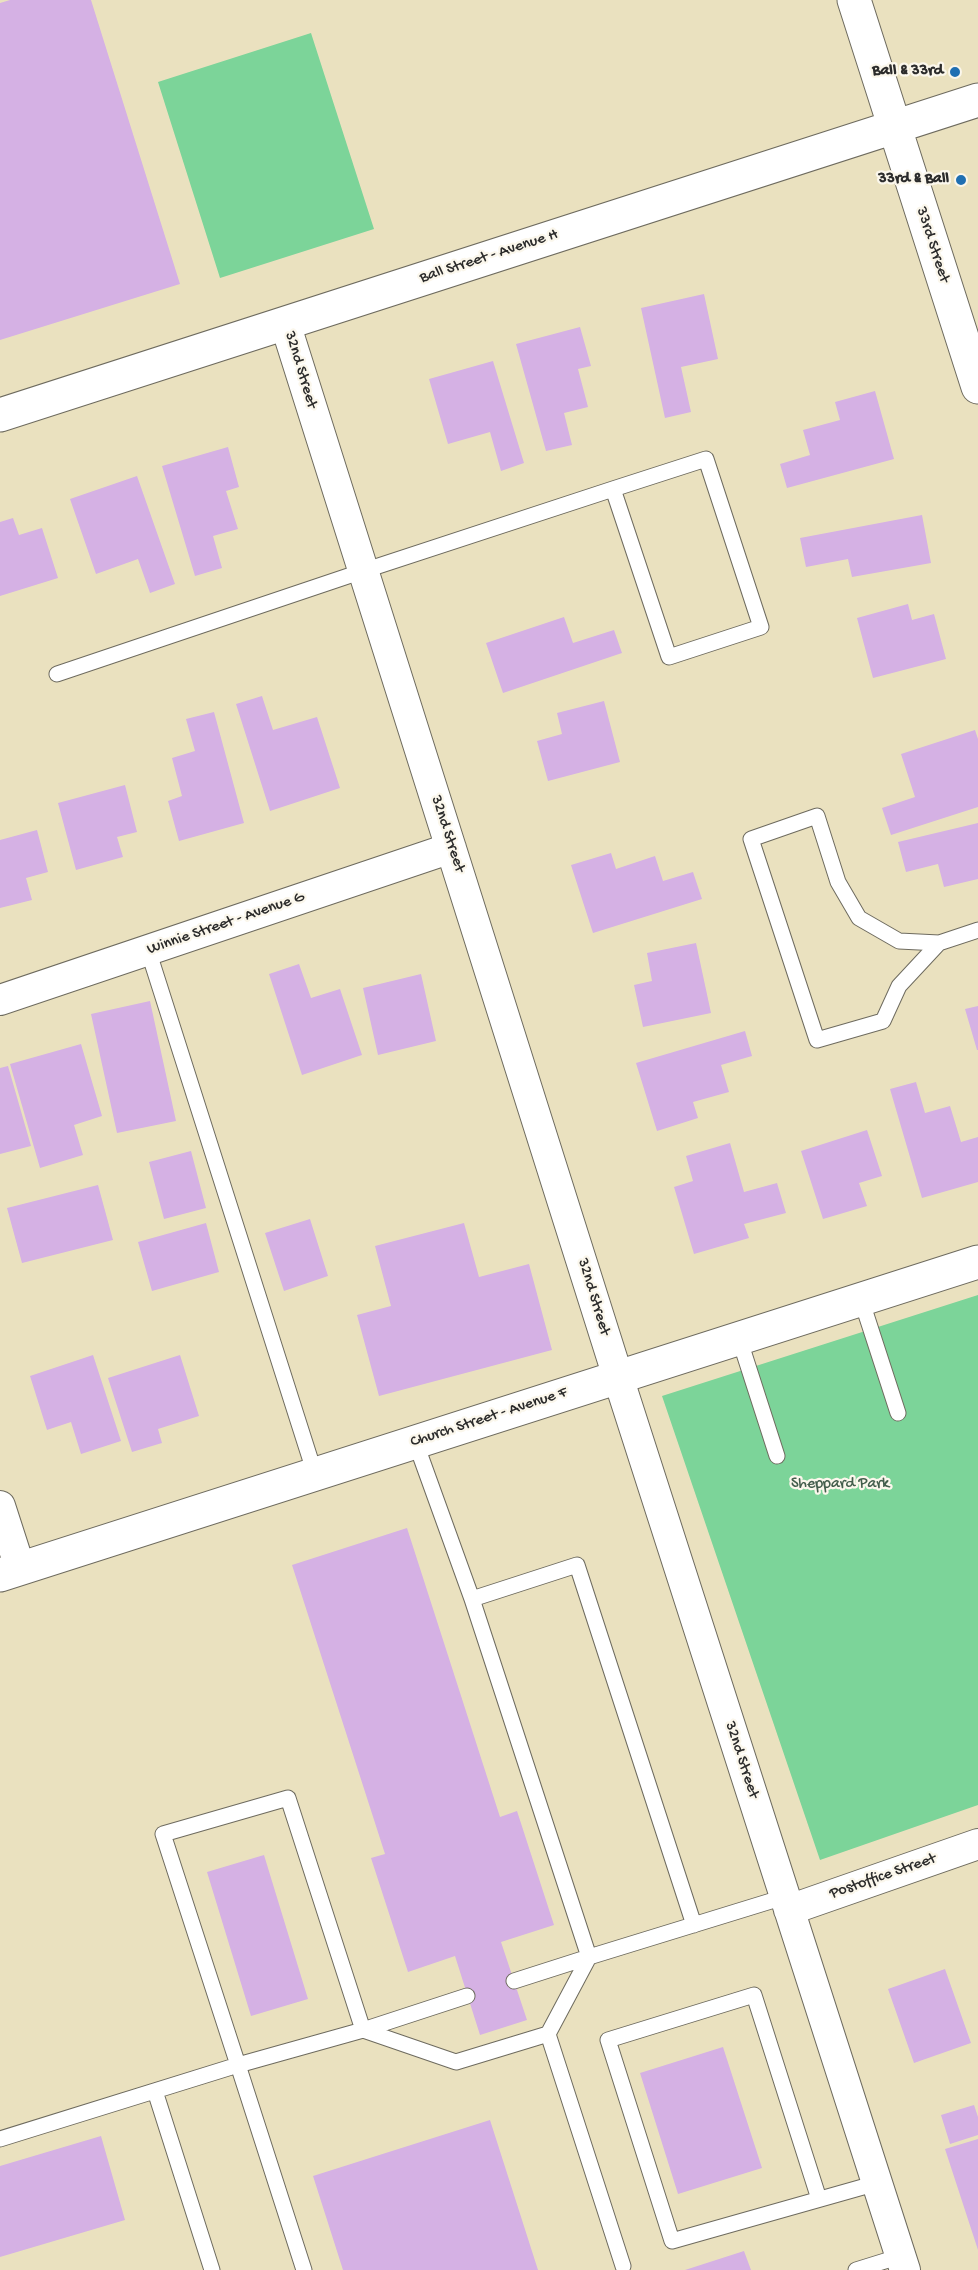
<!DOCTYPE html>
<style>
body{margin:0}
canvas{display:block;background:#eae1bf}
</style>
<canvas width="978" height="2270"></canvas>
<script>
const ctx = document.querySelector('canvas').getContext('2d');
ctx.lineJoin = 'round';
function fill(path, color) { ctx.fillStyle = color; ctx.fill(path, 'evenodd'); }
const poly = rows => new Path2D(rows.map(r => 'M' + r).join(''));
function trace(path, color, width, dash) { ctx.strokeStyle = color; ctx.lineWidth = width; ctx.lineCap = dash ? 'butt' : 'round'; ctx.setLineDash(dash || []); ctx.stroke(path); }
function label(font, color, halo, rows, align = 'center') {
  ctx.font = font + ' "Gochi Hand",sans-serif'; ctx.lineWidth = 4.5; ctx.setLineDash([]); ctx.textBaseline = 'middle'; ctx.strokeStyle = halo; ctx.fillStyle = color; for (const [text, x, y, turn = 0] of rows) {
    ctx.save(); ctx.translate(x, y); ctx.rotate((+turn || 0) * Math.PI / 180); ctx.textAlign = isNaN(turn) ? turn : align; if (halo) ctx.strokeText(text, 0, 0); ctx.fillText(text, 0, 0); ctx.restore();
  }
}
const green = poly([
 [311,33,374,229,220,278,158,82],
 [978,1295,978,1805,820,1860,662,1396]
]);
const building = poly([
 [10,0,91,0,180,284,0,340,0,3],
 [704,294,718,359,681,367,691,412,665,418,641,308],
 [580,327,591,366,578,369,588,407,564,413,572,445,546,451,516,344],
 [493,361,524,463,501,471,490,432,448,444,429,379],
 [875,391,894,459,787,488,780,464,810,455,803,430,840,420,835,402],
 [228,447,239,487,226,491,238,529,213,536,222,568,195,576,162,466],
 [137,476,175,584,150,593,138,559,96,574,70,499],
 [922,515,931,563,852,577,848,559,806,567,800,538],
 [13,518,19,535,42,528,58,578,0,596,0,522],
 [908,604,912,620,934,614,946,659,873,678,857,618],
 [564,617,573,643,614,630,622,653,503,693,486,643],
 [262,696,273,730,317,717,340,788,270,811,236,704],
 [604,701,620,762,548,781,537,741,562,734,557,713],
 [214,712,244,823,179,841,168,801,182,796,172,758,195,751,186,719],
 [975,730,978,739,978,807,891,835,882,808,915,797,901,754],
 [125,785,137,832,117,837,123,857,76,870,58,803],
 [978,823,978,879,944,887,938,864,906,872,898,842],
 [37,830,48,872,26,878,32,900,0,908,0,840],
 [611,853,616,869,655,856,663,881,693,872,702,899,593,933,571,865],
 [696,943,711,1013,643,1027,634,985,652,981,647,953],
 [299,964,311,998,340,989,362,1055,302,1075,269,974],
 [421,974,436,1041,378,1055,363,988],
 [150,1001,176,1121,117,1133,91,1014],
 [978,1006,978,1050,977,1050,965,1009],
 [745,1031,752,1056,721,1065,729,1092,693,1102,698,1118,657,1131,636,1063],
 [81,1044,102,1116,74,1125,83,1155,40,1168,10,1064],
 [8,1066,31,1146,0,1154,0,1068],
 [916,1082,925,1113,950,1106,961,1142,978,1137,978,1182,922,1198,890,1089],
 [867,1130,882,1176,859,1183,867,1206,823,1219,801,1151],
 [730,1143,744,1192,777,1183,786,1213,744,1224,749,1238,694,1254,674,1187,693,1181,686,1156],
 [191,1151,206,1208,164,1219,149,1162],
 [98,1185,113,1240,22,1263,7,1208],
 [310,1219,328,1276,284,1291,265,1233],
 [206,1223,219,1272,152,1291,138,1242],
 [464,1223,479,1277,529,1264,552,1350,379,1396,357,1315,391,1306,375,1246],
 [93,1355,121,1441,81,1454,71,1422,47,1430,30,1376],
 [180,1355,199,1416,158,1429,162,1443,132,1452,108,1378],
 [407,1528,500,1817,517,1811,554,1925,501,1942,527,2020,480,2035,455,1956,408,1972,371,1858,385,1854,292,1565],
 [264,1855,308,1999,251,2016,207,1872],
 [945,1969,971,2043,914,2063,888,1989],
 [723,2047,762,2168,678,2194,640,2073],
 [974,2105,978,2117,978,2135,950,2144,941,2115],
 [490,2120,538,2270,343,2270,313,2176],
 [101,2136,125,2220,0,2257,0,2166],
 [978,2139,978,2250,945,2149],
 [744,2251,751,2270,685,2270]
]);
const service = poly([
 [57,674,363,571,613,489,706,459,761,627,669,657,613,489],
 [939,943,899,986,883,1021,817,1040,751,839,817,816,838,882,859,918,899,941,939,943,978,930],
 [148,950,315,1474],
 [861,1299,898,1413],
 [739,1338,777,1456],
 [415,1441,472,1599,589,1957,514,1981],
 [472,1599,577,1565,694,1925],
 [548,2034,623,2266],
 [155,2091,212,2270],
 [0,2139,238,2065,163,1834,288,1798,363,2030,467,1996],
 [819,2199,754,1995,608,2040,672,2241,877,2183],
 [304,2270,238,2065,363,2030,456,2062,548,2034,589,1957,784,1897],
 [856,2270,901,2256]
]);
const minor = poly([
 [285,323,618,1377,905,2270],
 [0,1000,451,848],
 [0,1506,20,1568],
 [789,1910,978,1844]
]);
const tertiary = poly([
 [854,0,978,387],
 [0,415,978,100],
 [0,1575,978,1262]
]);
const markers = [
 [955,72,6,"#1f6fb2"],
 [961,180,6,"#1f6fb2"]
];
const poiNames = [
 ["Ball & 33rd",943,72],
 ["33rd & Ball",949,180]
];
const streetNames = [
 ["33rd Street",932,245,72],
 ["Ball Street - Avenue H",489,257,-18],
 ["32nd Street",300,370,73],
 ["32nd Street",447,834,72],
 ["Winnie Street - Avenue G",226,924,-19],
 ["32nd Street",593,1297,73],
 ["Church Street - Avenue F",489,1418,-18],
 ["32nd Street",741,1760,72],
 ["Postoffice Street",883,1877,-19]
];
const parkNames = [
 ["Sheppard Park",840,1485]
];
fill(green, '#7cd499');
fill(building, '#d5b1e4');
trace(service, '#6e6b5f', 17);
trace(minor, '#6e6b5f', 32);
trace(tertiary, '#6e6b5f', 35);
trace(service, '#fff', 15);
trace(minor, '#fff', 30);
trace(tertiary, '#fff', 33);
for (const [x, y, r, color] of markers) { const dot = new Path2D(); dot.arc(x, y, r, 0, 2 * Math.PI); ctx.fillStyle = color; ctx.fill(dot); trace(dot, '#fbf7ec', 2); }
label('bold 16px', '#2b2b2b', '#fbf7ec', poiNames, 'right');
label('16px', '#2b2b2b', '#fbf7ec', streetNames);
label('16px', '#435e4c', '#fbf7ec', parkNames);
</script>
